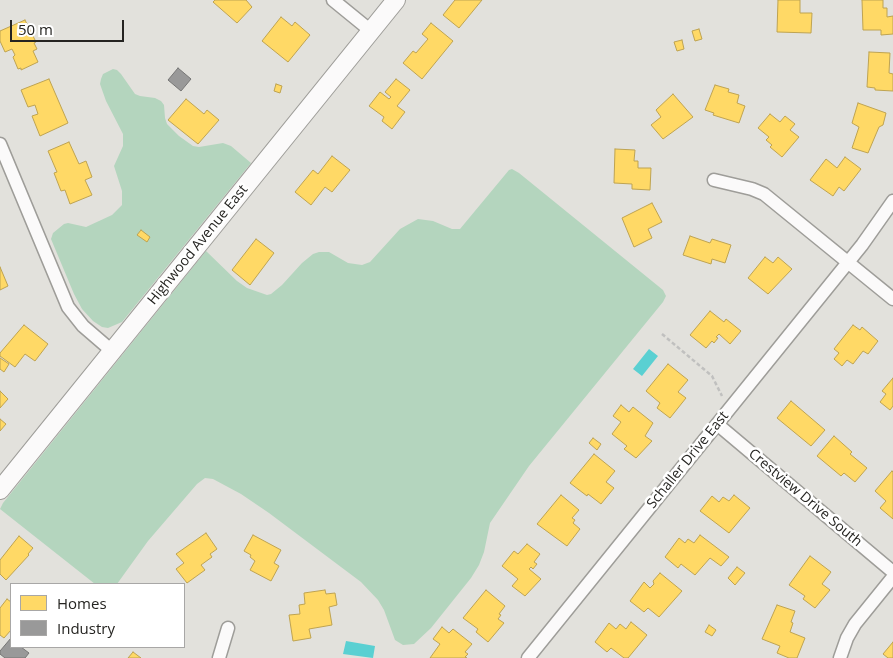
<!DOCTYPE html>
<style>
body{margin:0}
#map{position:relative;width:893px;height:658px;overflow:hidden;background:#e2e1dc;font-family:"Open Sans",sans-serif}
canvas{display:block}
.legend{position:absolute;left:10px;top:583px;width:175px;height:65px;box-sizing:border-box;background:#fff;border:1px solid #a8a7a6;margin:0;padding:6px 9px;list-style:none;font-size:15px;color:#252421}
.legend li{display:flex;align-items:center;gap:10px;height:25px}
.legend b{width:25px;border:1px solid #a8a7a6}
.scale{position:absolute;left:10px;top:20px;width:114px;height:22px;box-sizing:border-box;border:2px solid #252421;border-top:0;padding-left:6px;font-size:15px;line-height:18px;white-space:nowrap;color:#252421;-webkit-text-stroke:4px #fff;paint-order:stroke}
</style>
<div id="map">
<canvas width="893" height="658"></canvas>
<ul class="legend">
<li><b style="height:14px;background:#ffd966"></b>Homes</li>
<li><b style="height:14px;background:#999"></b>Industry</li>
</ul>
<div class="scale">50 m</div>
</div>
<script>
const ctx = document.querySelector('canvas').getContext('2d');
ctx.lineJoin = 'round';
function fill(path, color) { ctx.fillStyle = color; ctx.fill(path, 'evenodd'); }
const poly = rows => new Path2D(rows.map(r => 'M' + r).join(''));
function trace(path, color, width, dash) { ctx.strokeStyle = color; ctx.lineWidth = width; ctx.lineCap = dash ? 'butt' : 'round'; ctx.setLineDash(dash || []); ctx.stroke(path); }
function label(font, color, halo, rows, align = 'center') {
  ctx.font = font + ' "Open Sans",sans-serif'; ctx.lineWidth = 5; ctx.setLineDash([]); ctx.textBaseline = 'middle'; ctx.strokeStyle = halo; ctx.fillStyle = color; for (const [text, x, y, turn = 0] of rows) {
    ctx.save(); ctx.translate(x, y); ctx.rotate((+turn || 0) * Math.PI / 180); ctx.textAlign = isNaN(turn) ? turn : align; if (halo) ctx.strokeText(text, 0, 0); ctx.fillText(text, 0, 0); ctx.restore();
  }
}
const green = poly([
 [113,69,117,70,121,74,135,94,140,96,155,98,161,101,164,105,165,118,167,124,179,136,193,146,199,147,223,143,231,146,251,163,122,322,108,328,102,327,93,321,82,309,74,294,51,239,53,233,64,224,68,223,86,227,112,215,122,205,122,191,114,166,123,146,123,134,106,101,100,84,101,79,103,74],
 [512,169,519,173,663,290,666,296,663,302,529,466,490,523,484,552,479,565,471,578,431,628,414,644,403,645,395,640,384,610,378,600,361,582,269,513,241,494,213,479,205,478,197,484,148,541,117,584,95,584,0,509,3,503,206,251,237,281,247,288,267,295,271,294,282,285,302,263,313,254,319,252,329,252,348,263,362,265,370,262,400,229,418,219,433,221,452,229,460,229,509,170]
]);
const water = poly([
 [649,349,658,356,642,376,633,369],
 [346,641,375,646,373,658,343,654]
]);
const homes = poly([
 [215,0,246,0,252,7,237,23,213,2,215,0],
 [455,0,482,0,459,28,443,15,455,0],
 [778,0,800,0,800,13,812,13,811,33,777,32,778,0],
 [862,0,883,0,883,8,887,8,887,17,893,16,893,34,881,35,881,30,863,30,862,0],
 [281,17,292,26,295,22,310,35,288,62,262,41,281,17],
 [25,20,36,42,34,43,37,49,33,51,38,62,21,70,21,68,18,69,13,57,15,55,12,49,5,52,0,41,0,31,25,20],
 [431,23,453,41,422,79,403,63,413,51,416,53,428,39,422,34,431,23],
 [699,29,702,39,695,41,692,31,699,29],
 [682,40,684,49,677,51,674,42,682,40],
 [869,52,890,53,889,73,893,74,893,91,875,90,875,88,867,87,869,52],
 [49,79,68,123,40,136,32,116,38,114,35,105,28,107,21,90,49,79],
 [396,79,410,90,397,106,405,112,392,129,382,121,384,117,369,106,380,92,389,99,391,97,385,92,396,79],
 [276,84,282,86,280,93,274,91,276,84],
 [715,85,729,89,728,92,739,95,737,103,745,106,739,123,713,115,714,113,705,110,715,85],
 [673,94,693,117,663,139,651,125,661,117,656,110,673,94],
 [186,99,204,114,207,110,219,120,198,144,168,120,186,99],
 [858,103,886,113,883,125,879,127,868,153,852,148,859,127,852,123,858,103],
 [770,114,780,122,785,116,795,124,790,130,799,137,782,157,770,147,772,145,766,140,769,137,758,128,770,114],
 [69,142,79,164,86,161,92,177,85,180,92,195,70,204,65,190,61,191,54,173,57,172,48,151,69,142],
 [615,149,635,150,634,161,638,161,638,168,651,168,650,190,632,189,632,184,614,183,615,149],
 [332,156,350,170,332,192,325,187,311,205,295,192,313,170,318,174,332,156],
 [845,157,861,169,844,191,839,187,833,196,810,180,826,159,837,168,845,157],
 [652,203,662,222,648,229,652,238,634,247,622,218,652,203],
 [141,230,150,237,147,242,137,235,141,230],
 [690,236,710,243,712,239,731,245,725,263,712,259,711,264,683,255,690,236],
 [256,239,274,253,250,285,232,270,256,239],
 [765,257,773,263,778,257,792,269,768,294,748,278,765,257],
 [0,267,8,286,0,290,0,267],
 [710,311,724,322,726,319,741,331,730,344,719,334,716,337,718,338,714,343,712,341,706,348,690,335,710,311],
 [24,325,48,344,35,361,25,354,15,367,0,356,0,353,24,325],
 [853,325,860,330,862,327,878,341,868,354,863,351,853,364,847,360,842,366,834,359,839,353,834,349,853,325],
 [0,358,9,364,4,372,0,369,0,358],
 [668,364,688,380,678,392,686,398,670,418,657,408,660,403,646,391,668,364],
 [893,378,893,406,890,410,880,402,886,394,882,391,893,378],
 [0,391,8,399,0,408,0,391],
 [791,401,825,430,811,446,777,418,791,401],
 [621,405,629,412,633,407,653,423,645,436,652,441,636,458,624,449,627,446,612,434,621,422,613,416,621,405],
 [0,419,6,424,0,431,0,419],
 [834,436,852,452,850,454,867,468,855,482,844,473,841,476,817,456,834,436],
 [593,438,601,444,597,450,589,443,593,438],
 [594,454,615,471,606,482,614,488,601,504,588,494,587,496,570,483,594,454],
 [892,471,893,472,893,519,880,508,886,501,875,491,892,471],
 [561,495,579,510,572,518,575,520,573,523,580,529,567,546,537,524,561,495],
 [734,495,750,508,729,533,700,511,712,496,719,502,723,497,729,501,734,495],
 [206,533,217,549,210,554,212,557,201,565,205,570,187,583,176,569,184,563,176,554,206,533],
 [253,535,281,550,274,563,279,566,271,581,250,570,255,561,250,557,251,555,244,551,253,535],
 [700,535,729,557,721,566,710,558,695,575,681,564,678,568,665,557,679,538,685,543,688,539,694,543,700,535],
 [19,536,33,548,28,554,29,555,6,580,0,574,0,560,19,536],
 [527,544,540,554,534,562,537,564,533,569,531,567,529,569,541,579,525,596,512,586,518,579,502,566,514,551,518,554,527,544],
 [810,556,831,572,822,584,830,590,815,608,803,599,805,596,789,585,810,556],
 [737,567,745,573,735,585,728,578,737,567],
 [660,573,682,591,659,617,648,608,644,612,630,601,644,582,650,588,654,584,653,581,660,573],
 [325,590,326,594,335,593,337,605,329,607,332,625,309,629,311,638,293,641,289,615,300,614,299,605,305,604,304,593,325,590],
 [486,590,505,606,499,614,501,615,498,619,504,623,488,642,476,632,478,629,463,618,486,590],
 [7,599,11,602,11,630,4,638,0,635,0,608,7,599],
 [777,605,795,611,791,622,793,623,790,632,805,638,797,658,789,658,777,653,780,646,762,639,777,605],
 [631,622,647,635,628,658,624,658,611,648,607,652,595,642,609,623,616,629,620,624,626,629,631,622],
 [709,625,716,630,712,636,705,632,709,625],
 [442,627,449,633,453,629,472,644,465,652,468,654,465,657,467,658,430,658,440,644,433,639,442,627],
 [893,642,893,658,888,658,883,654,893,642],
 [133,652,141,658,128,658,133,652]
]);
const industry = poly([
 [178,68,191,79,181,91,168,80,178,68],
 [11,638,11,647,21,647,29,653,25,658,5,658,0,654,0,651,11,638]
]);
const path = poly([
 [662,334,712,376,722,396]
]);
const street = poly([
 [333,0,371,31],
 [0,144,68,307,83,326,112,351],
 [714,180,752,189,764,194,893,299],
 [717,424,893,572],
 [219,658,228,628],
 [528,658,862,245,893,201],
 [840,658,847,638,855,624,893,577]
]);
const secondary = poly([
 [0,490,396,0]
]);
const streetNames = [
 ["Highwood Avenue East",198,245,-51],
 ["Schaller Drive East",688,460,-51],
 ["Crestview Drive South",805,498,40]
];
fill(green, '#b4d5be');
fill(water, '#5ad0d2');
fill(homes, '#ffd966');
trace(homes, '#bea351', 1);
fill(industry, '#999');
trace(industry, '#767675', 1);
trace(street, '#9e9d99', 15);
trace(secondary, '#9e9d99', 20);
trace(path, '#c0c0bf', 2.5, [4, 2.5]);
trace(street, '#fbfafa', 12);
trace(secondary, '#fbfafa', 18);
label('14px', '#252421', '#fff', streetNames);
</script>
